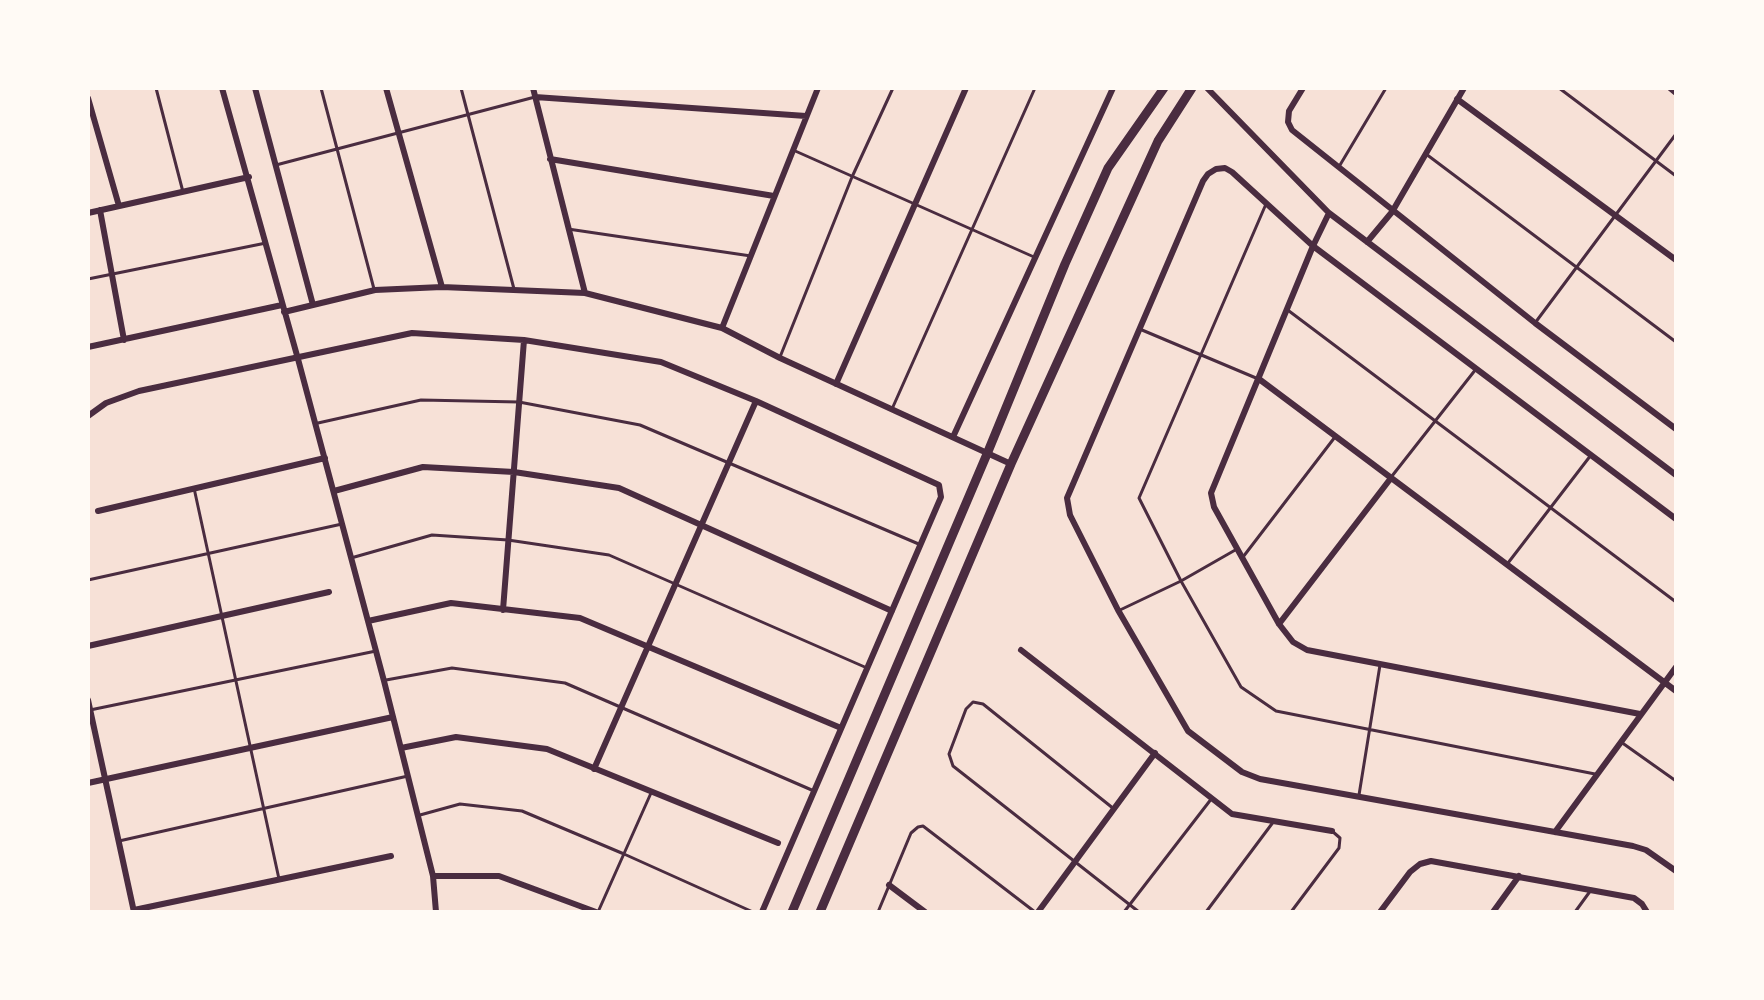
<!DOCTYPE html>
<style>
body{margin:0}
#map{position:relative;width:1764px;height:1000px;overflow:hidden;background:#f7e1d7;font-family:"Asap Condensed",sans-serif}
canvas{display:block}
.frame{position:absolute;inset:0;border:90px solid #fffaf5;pointer-events:none}
</style>
<div id="map">
<canvas width="1764" height="1000"></canvas>
<div class="frame"></div>
</div>
<script>
const ctx = document.querySelector('canvas').getContext('2d');
ctx.lineJoin = 'round';
const poly = rows => new Path2D(rows.map(r => 'M' + r).join(''));
function trace(path, color, width, dash) { ctx.strokeStyle = color; ctx.lineWidth = width; ctx.lineCap = dash ? 'butt' : 'round'; ctx.setLineDash(dash || []); ctx.stroke(path); }
const service = poly([
 [156,88,183,192],
 [321,88,374,289],
 [461,88,514,289],
 [1559,88,1676,176],
 [793,150,1034,257],
 [1426,154,1676,342],
 [276,165,535,97],
 [1340,165,1386,88],
 [1266,204,1139,498,1181,581,1241,687,1276,711,1595,774],
 [568,229,751,256],
 [88,279,266,243],
 [1289,311,1676,602],
 [1535,323,1676,134],
 [1142,330,1256,378],
 [780,357,852,177,893,88],
 [892,409,1035,88],
 [318,423,421,400,519,402,640,425,921,545],
 [1392,476,1476,369],
 [194,488,279,879],
 [1243,557,1335,437],
 [351,558,432,535,508,540,609,555,867,668],
 [1508,563,1591,455],
 [88,580,342,524],
 [1120,610,1181,581,1237,549],
 [386,680,452,668,565,683,814,791],
 [90,710,376,651],
 [1621,742,1676,781],
 [1359,795,1380,665],
 [1114,809,983,704,973,702,966,709,949,754,953,766,1139,912],
 [420,815,460,804,522,811,624,854,753,912],
 [119,841,408,776],
 [598,912,651,793],
 [878,912,911,833,918,827,923,826,1035,912],
 [1124,912,1212,798],
 [1206,912,1274,821],
 [1291,912,1339,848,1340,838,1332,831],
 [1575,912,1591,890]
]);
const minor = poly([
 [222,88,298,359,384,681,433,876,436,912],
 [255,88,313,305],
 [386,88,442,287],
 [533,88,585,293],
 [1207,88,1329,213,1676,475],
 [1303,88,1289,111,1288,122,1292,130,1535,323,1676,429],
 [1670,88,1676,93],
 [535,97,806,116],
 [88,98,119,206],
 [1457,99,1676,260],
 [550,159,774,196],
 [100,210,124,340],
 [88,213,249,177],
 [1329,213,1313,246,1211,493,1214,507,1279,624,1293,642,1307,650,1640,714],
 [1367,242,1392,212,1464,88],
 [284,312,375,290,442,287,585,293,722,328,780,358,1011,464],
 [722,328,818,88],
 [88,347,282,305],
 [1259,379,1676,691],
 [836,384,966,88],
 [88,416,106,403,139,391,412,333,524,340,661,362,756,401,939,485,941,497,762,912],
 [953,437,1113,88],
 [334,491,423,467,514,472,619,488,892,611],
 [98,511,325,458],
 [1676,519,1313,246,1232,172,1225,168,1216,169,1208,174,1203,181,1067,498,1070,515,1118,610,1188,731,1242,772,1260,779,1633,846,1646,850,1676,871],
 [503,610,524,340],
 [368,621,451,603,580,618,841,728],
 [1279,624,1391,478],
 [88,646,329,592],
 [1021,650,1232,814,1332,831],
 [88,700,134,912],
 [401,748,456,737,547,749,778,843],
 [594,769,756,401],
 [88,783,393,717],
 [1555,832,1676,667],
 [433,876,499,876,596,912],
 [889,885,925,912],
 [134,910,391,856],
 [1038,912,1155,753],
 [1380,912,1410,872,1420,864,1431,861,1634,898,1642,904,1647,912],
 [1493,912,1519,876]
]);
const secondary = poly([
 [792,912,987,454,1065,264,1108,168,1164,88],
 [820,912,1011,464,1158,141,1192,88]
]);
trace(service, '#4a2c40', 3);
trace(minor, '#4a2c40', 6);
trace(secondary, '#4a2c40', 9);
</script>
